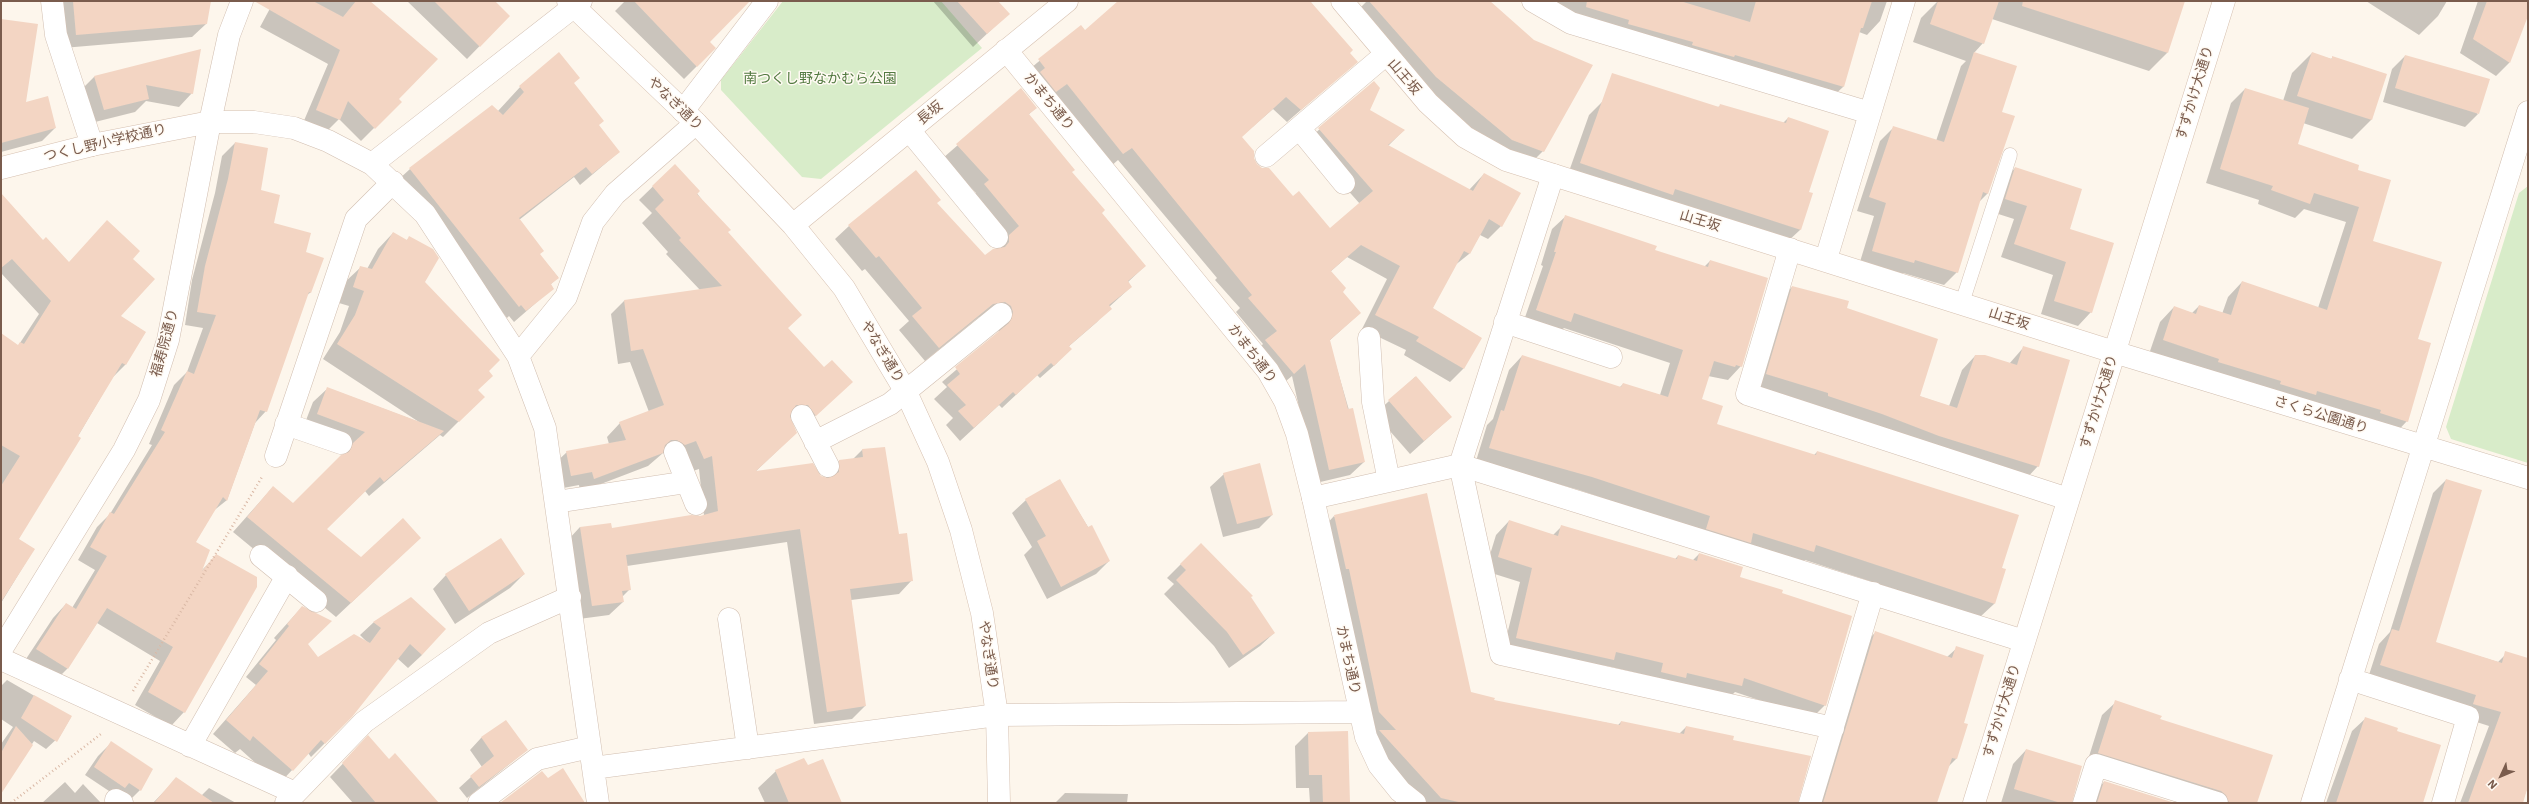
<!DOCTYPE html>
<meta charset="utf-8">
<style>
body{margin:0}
#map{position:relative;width:2529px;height:804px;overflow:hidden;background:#fdf6ec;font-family:"IBM Plex Sans",sans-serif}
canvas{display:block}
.frame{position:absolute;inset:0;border:2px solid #7a5c4d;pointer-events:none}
.north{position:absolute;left:2481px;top:756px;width:40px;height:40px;-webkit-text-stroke:3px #fffaf3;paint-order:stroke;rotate:226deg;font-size:11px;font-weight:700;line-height:16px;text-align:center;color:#7a5c4d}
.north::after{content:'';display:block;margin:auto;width:14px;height:18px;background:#7a5c4d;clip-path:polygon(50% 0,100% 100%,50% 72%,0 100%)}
</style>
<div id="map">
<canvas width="2529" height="804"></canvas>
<div class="frame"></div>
<div class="north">N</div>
</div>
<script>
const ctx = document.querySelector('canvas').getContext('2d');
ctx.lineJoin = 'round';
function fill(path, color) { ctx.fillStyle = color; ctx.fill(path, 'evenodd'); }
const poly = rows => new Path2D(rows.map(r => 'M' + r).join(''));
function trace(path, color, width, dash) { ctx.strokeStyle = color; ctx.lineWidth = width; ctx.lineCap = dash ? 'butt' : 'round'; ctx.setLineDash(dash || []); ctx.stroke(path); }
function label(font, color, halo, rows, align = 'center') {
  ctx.font = font + ' "IBM Plex Sans","Noto Sans JP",sans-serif'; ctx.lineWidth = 3; ctx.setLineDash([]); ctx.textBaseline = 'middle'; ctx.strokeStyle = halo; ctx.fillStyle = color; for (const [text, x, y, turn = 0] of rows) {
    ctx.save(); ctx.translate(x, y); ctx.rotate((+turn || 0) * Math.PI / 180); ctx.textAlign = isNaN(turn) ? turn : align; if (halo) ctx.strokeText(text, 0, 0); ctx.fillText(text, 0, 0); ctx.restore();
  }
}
const green = poly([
 [783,1,941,1,982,48,821,179,802,177,721,90,721,80],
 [2528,186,2528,463,2451,439,2446,427,2519,193]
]);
const shadow = poly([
 [59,1,210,1,206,24,192,37,63,48],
 [274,1,368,1,397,99,400,102,361,141,339,119,326,132,303,123,328,64,260,27],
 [407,1,493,1,509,16,467,59],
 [625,1,749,1,709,42,697,66,684,79,615,11],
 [933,1,997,1,1008,14,973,47],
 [1119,1,1310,1,1356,62,1287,122,1273,109,1241,137,1256,165,1330,229,1360,204,1305,142,1374,82,1369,111,1404,130,1388,146,1469,190,1484,174,1501,226,1488,239,1480,235,1469,254,1454,266,1432,309,1481,338,1463,369,1450,382,1404,355,1406,350,1362,329,1387,279,1347,257,1330,272,1341,292,1360,313,1329,341,1364,462,1350,475,1316,483,1292,376,1280,386,1253,354,1263,344,1236,312,1240,308,1215,280,1217,278,1118,160,1110,167,1025,73,1081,26,1085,31],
 [1367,1,1489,1,1543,151,1530,164,1498,153,1423,90,1355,13],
 [1528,1,1887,1,1880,21,1867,35,1859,32,1843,87,1829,100],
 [1938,1,2184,1,2167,53,2149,71,1992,19,1983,43,1974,53,2016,67,2001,112,1988,193,1979,202,1957,272,1944,285,1903,273,1900,276,1859,265,1874,216,1857,211,1880,141,1894,127,1936,141,1961,66,1966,61,1913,42,1921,18],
 [2366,1,2447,1,2438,16,2419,35],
 [2478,1,2528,1,2528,13,2509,63,2496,76,2460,53],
 [1,20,25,103,55,128,42,141,1,152],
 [200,50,192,93,179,107,146,101,135,112,91,123,81,90,94,77],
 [2312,53,2331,59,2333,57,2386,75,2371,120,2352,139,2303,123,2297,145,2356,170,2372,242,2417,340,2407,421,2393,436,2149,354,2160,322,2174,307,2192,313,2199,306,2222,314,2228,297,2242,282,2318,308,2346,222,2304,209,2295,218,2258,204,2259,200,2206,183,2231,103,2245,89,2283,101,2292,73],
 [2405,56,2478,114,2465,127,2383,102,2392,69],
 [573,83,598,125,619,152,580,185,574,177,519,220,539,254,558,277,550,285,553,288,514,322,509,316,507,318,398,180,410,169,498,111,521,86],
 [1021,90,1036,108,1028,115,1101,213,1145,266,1128,282,1131,287,1109,307,1097,322,1068,347,1057,363,1040,378,1037,375,1002,408,999,405,960,441,946,425,953,418,934,399,947,387,942,382,998,334,1000,326,991,315,979,317,925,361,899,330,909,321,865,269,862,271,835,239,849,226,936,203,985,256,996,249,1006,239,971,198,976,193,943,158],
 [1602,102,1718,107,1720,106,1783,123,1788,118,1808,192,1800,230,1786,243,1567,177,1589,115],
 [235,143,260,191,273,223,305,252,311,292,306,296,266,411,255,423,227,500,212,512,194,542,201,571,217,555,256,586,184,712,171,726,135,705,160,661,97,623,67,669,54,682,24,662,53,618,66,604,72,608,95,570,78,560,97,527,110,514,152,445,149,444,174,385,187,372,203,328,185,325,192,280,215,193,222,156],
 [675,165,727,232,787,328,824,369,852,382,802,428,795,418,789,418,796,433,755,472,826,479,826,474,839,461,853,459,862,450,884,448,898,535,912,580,899,594,851,600,865,706,852,719,814,724,787,542,627,566,630,589,622,597,623,602,609,615,579,619,567,541,580,527,611,529,704,516,699,469,690,472,663,453,648,466,580,492,579,485,558,489,553,465,567,452,609,444,607,437,620,423,649,412,630,362,618,364,611,314,624,301,700,290,666,254,668,252,642,223,652,213,639,200],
 [2015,168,2068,229,2091,312,2078,326,2041,314,2053,275,2001,257,2014,219,1992,212,2002,182],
 [1,212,43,241,68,263,132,259,120,316,145,332,125,365,112,378,18,539,34,549,1,603,1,335,18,346,39,314,1,273],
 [1566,216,1654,251,1704,267,1710,261,1741,366,1728,380,1708,376,1701,399,1716,425,1814,455,1817,452,2005,570,1994,604,1980,617,1805,560,1800,565,1579,490,1476,461,1487,425,1493,419,1509,370,1522,356,1619,388,1623,384,1660,395,1670,363,1564,328,1556,335,1523,323,1543,266,1541,265,1552,229],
 [393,233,406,241,410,237,424,283,477,390,468,412,443,437,440,435,369,496,365,491,326,529,361,559,405,552,336,617,233,532,273,487,293,504,352,446,303,428,313,402,328,388,419,422,323,359,340,332,349,306,339,303,345,282,361,267,367,269,378,249],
 [1792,287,1845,308,1919,396,1949,406,1962,370,1975,356,2009,364,2023,348,2038,466,2025,480,1753,387,1779,300],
 [1415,377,1451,417,1410,454,1375,414],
 [1224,474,1272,515,1259,528,1223,537,1210,487],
 [1059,480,1109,561,1096,574,1047,599,1024,555,1032,547,1012,513,1026,500],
 [2446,480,2435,643,2498,662,2505,655,2528,663,2528,786,2522,803,2460,803,2489,726,2461,717,2368,678,2379,644,2390,632,2433,493],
 [1334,516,1470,693,1493,701,1618,725,1621,722,1679,734,1686,727,1732,741,1798,803,1420,803,1366,744,1321,530],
 [1509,521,1553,535,1562,526,1675,559,1678,556,1692,561,1699,554,1739,578,1781,593,1825,705,1812,718,1735,692,1728,699,1648,685,1650,676,1607,666,1503,651,1520,582,1485,571,1496,535],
 [1201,544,1274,633,1260,646,1229,668,1214,646,1164,594,1174,584,1167,578],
 [524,574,510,588,455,624,433,589,446,575],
 [411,598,422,655,408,668,397,658,324,744,311,757,308,753,279,784,240,749,235,753,213,734,256,685,246,677,276,640,274,638,302,607,307,645,318,659,367,642,360,635,374,622],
 [1875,633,1947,657,1957,648,1963,724,1956,759,1948,767,1935,803,1814,803,1861,646],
 [7,680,71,717,60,736,46,749,34,741,1,792,1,744,13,727,1,719,1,686],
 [2116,702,2159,720,2253,803,2218,803,2086,766,2102,715],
 [2366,718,2396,732,2422,803,2326,803,2352,731],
 [506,721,527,750,467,798,459,788,482,767,470,750,481,738],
 [1308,733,1349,803,1310,803,1309,788,1296,788,1295,746],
 [111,743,140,790,127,803,85,775,98,756],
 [356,750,429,803,353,803,330,777],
 [2026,750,2061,803,2001,803,2013,764],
 [807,767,841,803,765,803,758,788,776,771],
 [176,779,201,796,209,788,236,803,153,803],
 [65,782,75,793,83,784,101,803,42,803],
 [2104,782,2172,803,2089,803,2091,795],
 [1065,793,1128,794,1127,803,1055,803]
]);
const building = poly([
 [73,1,211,1,207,24,76,35],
 [254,1,313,1,343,17,356,1,370,1,438,59,399,99,402,102,375,129,348,101,340,120,316,110,340,50],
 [434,1,495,1,510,16,480,47],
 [634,1,750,1,710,42,716,48,697,67],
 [957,1,998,1,1010,14,987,34],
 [1118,1,1310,1,1353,50,1350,53,1358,62,1301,110,1286,97,1242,137,1254,151,1254,158,1257,164,1262,168,1269,168,1293,196,1299,191,1330,228,1373,191,1318,128,1374,81,1380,88,1370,110,1405,130,1388,145,1473,191,1484,173,1521,193,1502,227,1489,219,1470,254,1464,251,1433,308,1482,338,1464,369,1416,341,1419,337,1375,315,1400,266,1361,245,1331,271,1346,288,1343,292,1361,313,1330,340,1348,409,1353,408,1365,462,1329,470,1305,364,1294,374,1265,340,1277,331,1248,298,1252,295,1132,148,1123,154,1067,84,1056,92,1040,72,1045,68,1038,59,1081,25,1085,30],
 [1369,1,1490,1,1534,40,1593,65,1544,152,1512,140,1436,77],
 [1587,1,1680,1,1750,22,1756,1,1872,1,1863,28,1861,28,1844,87,1735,55,1734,57,1692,45,1693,42,1628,24,1629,20,1586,7],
 [1938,1,1999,1,1984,44,1930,24],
 [2023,1,2185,1,2168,53,2022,6],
 [2487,1,2528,1,2528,16,2510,63,2473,39],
 [1,19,38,24,26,102,48,96,56,128,1,143],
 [201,49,193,94,146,85,149,99,104,110,94,76],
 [559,52,580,78,574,83,604,121,599,125,620,152,592,174,586,167,519,218,544,251,540,254,559,278,551,284,554,289,526,311,521,305,519,307,409,168,492,105,503,115,524,92,519,86],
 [1974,52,2017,66,2002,112,2015,116,1988,194,1983,192,1958,273,1915,260,1914,263,1872,251,1886,203,1869,197,1893,126,1944,142],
 [2312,52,2332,59,2332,56,2387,74,2372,120,2297,96],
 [2405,55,2490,79,2479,114,2395,88],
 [1612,73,1719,107,1720,104,1786,123,1788,117,1829,131,1809,192,1813,193,1801,230,1675,189,1673,195,1580,163],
 [1021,88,1037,108,1029,114,1075,170,1072,172,1105,210,1102,213,1146,266,1128,281,1132,287,1109,305,1112,309,1069,346,1072,349,1054,366,1051,363,1016,395,1013,392,974,428,958,411,966,405,947,385,960,374,955,367,1009,323,1013,312,1011,306,1005,302,993,304,939,348,912,316,922,308,879,256,876,258,848,225,916,170,941,200,937,203,985,255,993,249,1005,247,1009,242,1009,235,1019,226,984,184,989,180,956,144],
 [2245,88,2309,108,2298,144,2359,165,2358,170,2391,180,2373,241,2442,262,2418,339,2431,343,2408,422,2380,413,2381,410,2317,391,2316,395,2280,384,2281,381,2218,362,2219,359,2163,340,2174,306,2196,314,2199,305,2231,315,2242,281,2327,310,2359,207,2314,193,2310,204,2271,190,2273,186,2220,169],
 [235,142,268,148,261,190,280,195,274,223,311,233,306,252,324,258,311,293,309,292,267,412,260,410,227,501,223,497,196,542,210,550,202,571,216,554,257,577,257,587,185,713,148,692,173,647,107,608,68,669,36,649,66,603,76,609,107,556,90,547,110,512,114,514,165,432,161,430,187,371,194,374,216,315,197,312,205,266,228,179],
 [675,164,700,191,697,194,731,230,728,232,802,315,788,328,824,367,832,360,853,382,816,416,808,405,796,405,790,416,797,433,756,471,813,463,821,476,828,478,839,472,839,460,863,457,862,449,885,447,899,534,907,533,913,581,850,589,866,706,827,712,800,529,626,555,631,590,622,591,624,602,592,606,580,527,611,523,612,528,691,515,700,516,718,511,712,456,704,459,696,441,685,445,677,440,671,440,665,445,663,453,594,479,592,472,571,476,566,451,626,440,619,422,664,405,643,349,631,351,624,300,722,286,679,240,681,238,655,209,664,200,652,186],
 [2015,167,2082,189,2070,229,2114,243,2092,313,2054,301,2066,262,2014,244,2027,206,2005,199],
 [1,193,43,240,46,237,69,262,107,220,140,251,133,259,155,279,121,316,146,332,126,365,122,363,78,436,81,438,19,539,35,549,1,602,1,486,20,456,1,445,1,333,18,345,20,342,24,344,51,301,12,259,1,268],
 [1565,215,1657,246,1655,250,1708,267,1710,260,1768,278,1742,367,1736,365,1735,367,1714,361,1702,399,1723,406,1717,424,1816,455,1817,451,2019,515,2002,568,2006,569,1995,604,1816,545,1814,552,1753,533,1751,543,1706,529,1710,516,1592,477,1489,448,1501,410,1504,411,1522,355,1621,387,1623,383,1668,397,1683,350,1574,313,1571,322,1536,310,1556,252,1554,252],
 [393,232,407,240,409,236,433,249,439,258,425,282,500,360,489,371,493,376,478,390,485,397,459,422,337,344,355,315,364,291,353,287,360,266,372,269],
 [1792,286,1849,301,1847,308,1938,339,1920,396,1957,408,1975,355,1985,355,2017,365,2023,346,2070,360,2039,467,1939,436,1882,414,1828,396,1828,393,1766,374],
 [1416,376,1452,417,1424,441,1388,400],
 [327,387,444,431,384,482,380,477,327,529,361,557,403,518,421,538,351,603,247,517,273,486,293,503,341,455,349,452,353,443,365,432,317,414],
 [1260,463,1273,515,1237,524,1223,473],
 [1060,479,1088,527,1092,525,1110,561,1061,587,1037,541,1046,536,1025,499],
 [2446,479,2482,490,2436,642,2502,663,2505,651,2528,658,2528,786,2523,803,2468,803,2501,712,2473,704,2476,695,2380,665,2392,629,2399,631],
 [1427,493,1471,692,1495,698,1494,700,1620,725,1621,721,1684,734,1686,726,1734,736,1733,740,1811,756,1798,803,1463,803,1441,798,1379,730,1396,730,1379,712,1349,569,1346,569,1334,515],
 [1509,520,1558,536,1561,525,1677,559,1678,555,1697,561,1699,553,1743,567,1740,577,1783,590,1782,593,1852,616,1826,706,1744,678,1742,686,1687,673,1686,678,1661,672,1663,663,1616,652,1614,660,1516,638,1532,568,1498,557],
 [501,538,525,574,469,611,445,574],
 [1201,543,1253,596,1251,597,1275,633,1243,655,1227,632,1176,580,1186,570,1180,564],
 [411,597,446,629,422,655,410,644,352,717,325,744,321,740,293,771,253,736,250,741,226,720,268,671,259,664,289,626,287,624,302,606,332,621,308,644,318,657,354,634,370,643,381,628,373,622],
 [1875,631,1952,658,1956,646,1984,655,1964,723,1968,724,1957,759,1952,758,1937,803,1823,803],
 [34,695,72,716,57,742,21,718],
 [2115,700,2162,716,2160,719,2273,755,2257,803,2229,803,2226,795,2221,791,2098,753],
 [2365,717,2398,728,2397,731,2441,745,2423,803,2336,803],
 [506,720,528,750,479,787,470,776,494,756,481,737],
 [16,726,33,745,1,794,1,753],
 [1348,731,1350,803,1323,803,1322,775,1309,775,1308,732],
 [368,735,389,759,395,753,439,803,376,803,342,763],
 [111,741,153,769,141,791,129,783,125,788,94,767],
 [2026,749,2082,766,2072,803,2061,803,2014,789],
 [804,758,808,765,823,759,842,803,789,803,775,770],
 [563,768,585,803,500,803,542,771,548,778],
 [176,777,214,803,154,803],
 [2104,781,2175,803,2097,803]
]);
const path = poly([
 [133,691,262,477],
 [11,803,101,734]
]);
const lane = poly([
 [1962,303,2010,155]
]);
const street = poly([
 [52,1,56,35,92,145],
 [1533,1,1571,23,1870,113],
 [683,111,767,1],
 [210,122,254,122,294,128,328,141,372,164,425,214,518,356,545,428,598,803],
 [1299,128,1344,183],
 [909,130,997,237],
 [1266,156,1385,55],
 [372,164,581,1],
 [1553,175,1460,465,1501,654,1833,728],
 [1790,249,1747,394,2068,499],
 [1826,259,1904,1],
 [1505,322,1611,357],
 [1369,338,1373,402,1389,481],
 [2114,352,2528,478],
 [518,356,566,297,593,222,615,194,696,123],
 [802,416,828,466],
 [286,424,341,443],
 [815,442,890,404,1001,314],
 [675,452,696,504],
 [276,456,356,219,393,182],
 [556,502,687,482],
 [261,556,316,601],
 [729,619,748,748],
 [1,650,124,450,149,400,168,340,210,122,229,35,242,1],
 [1,659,295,793],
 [2350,679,2468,717,2443,803],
 [190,746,287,576],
 [593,768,997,715,1360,712],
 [116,800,122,803],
 [286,803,364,722,489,633,570,597],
 [479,803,537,759,590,747],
 [1415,803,1400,791,1379,765,1366,737,1313,498,1460,465,2024,641],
 [1810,803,1873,593],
 [2084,803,2096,765,2217,803],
 [2312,803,2528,112]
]);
const secondary = poly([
 [568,1,696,123,793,225,844,288,906,392,938,462,961,530,982,613,997,715,999,803],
 [1342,1,1428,103,1465,137,1506,160,2114,352],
 [1006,50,1268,371,1285,401,1297,434,1313,498],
 [1,168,92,145,210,122],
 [793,225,1067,1],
 [1974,803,2224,1]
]);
const streetNames = [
 ["山王坂",1404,77,49],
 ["すずかけ大通り",2195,93,-73],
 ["かまち通り",1049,102,51],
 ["やなぎ通り",675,104,44],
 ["長坂",930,113,-39],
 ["つくし野小学校通り",105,143,-13],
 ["山王坂",1700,221,17],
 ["山王坂",2009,319,18],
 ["福寿院通り",165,343,-75],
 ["やなぎ通り",882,352,59],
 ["かまち通り",1252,354,53],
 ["すずかけ大通り",2099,402,-73],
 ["さくら公園通り",2321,415,17],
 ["やなぎ通り",988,655,82],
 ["かまち通り",1348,660,78],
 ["すずかけ大通り",2002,711,-73]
];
const parkNames = [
 ["南つくし野なかむら公園",820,79]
];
fill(green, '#d8ecc9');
fill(shadow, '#0003');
fill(building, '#f3d5c3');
trace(lane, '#d1beb0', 15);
trace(street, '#d1beb0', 23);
trace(secondary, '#d6c0b0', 23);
trace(path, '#d9b8a5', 2.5, [1, 3]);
trace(lane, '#fff', 14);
trace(street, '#fff', 22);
trace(secondary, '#fff', 22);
label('14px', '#7a5c4d', '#fffaf3', streetNames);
label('14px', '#537a41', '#fffaf3', parkNames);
</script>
